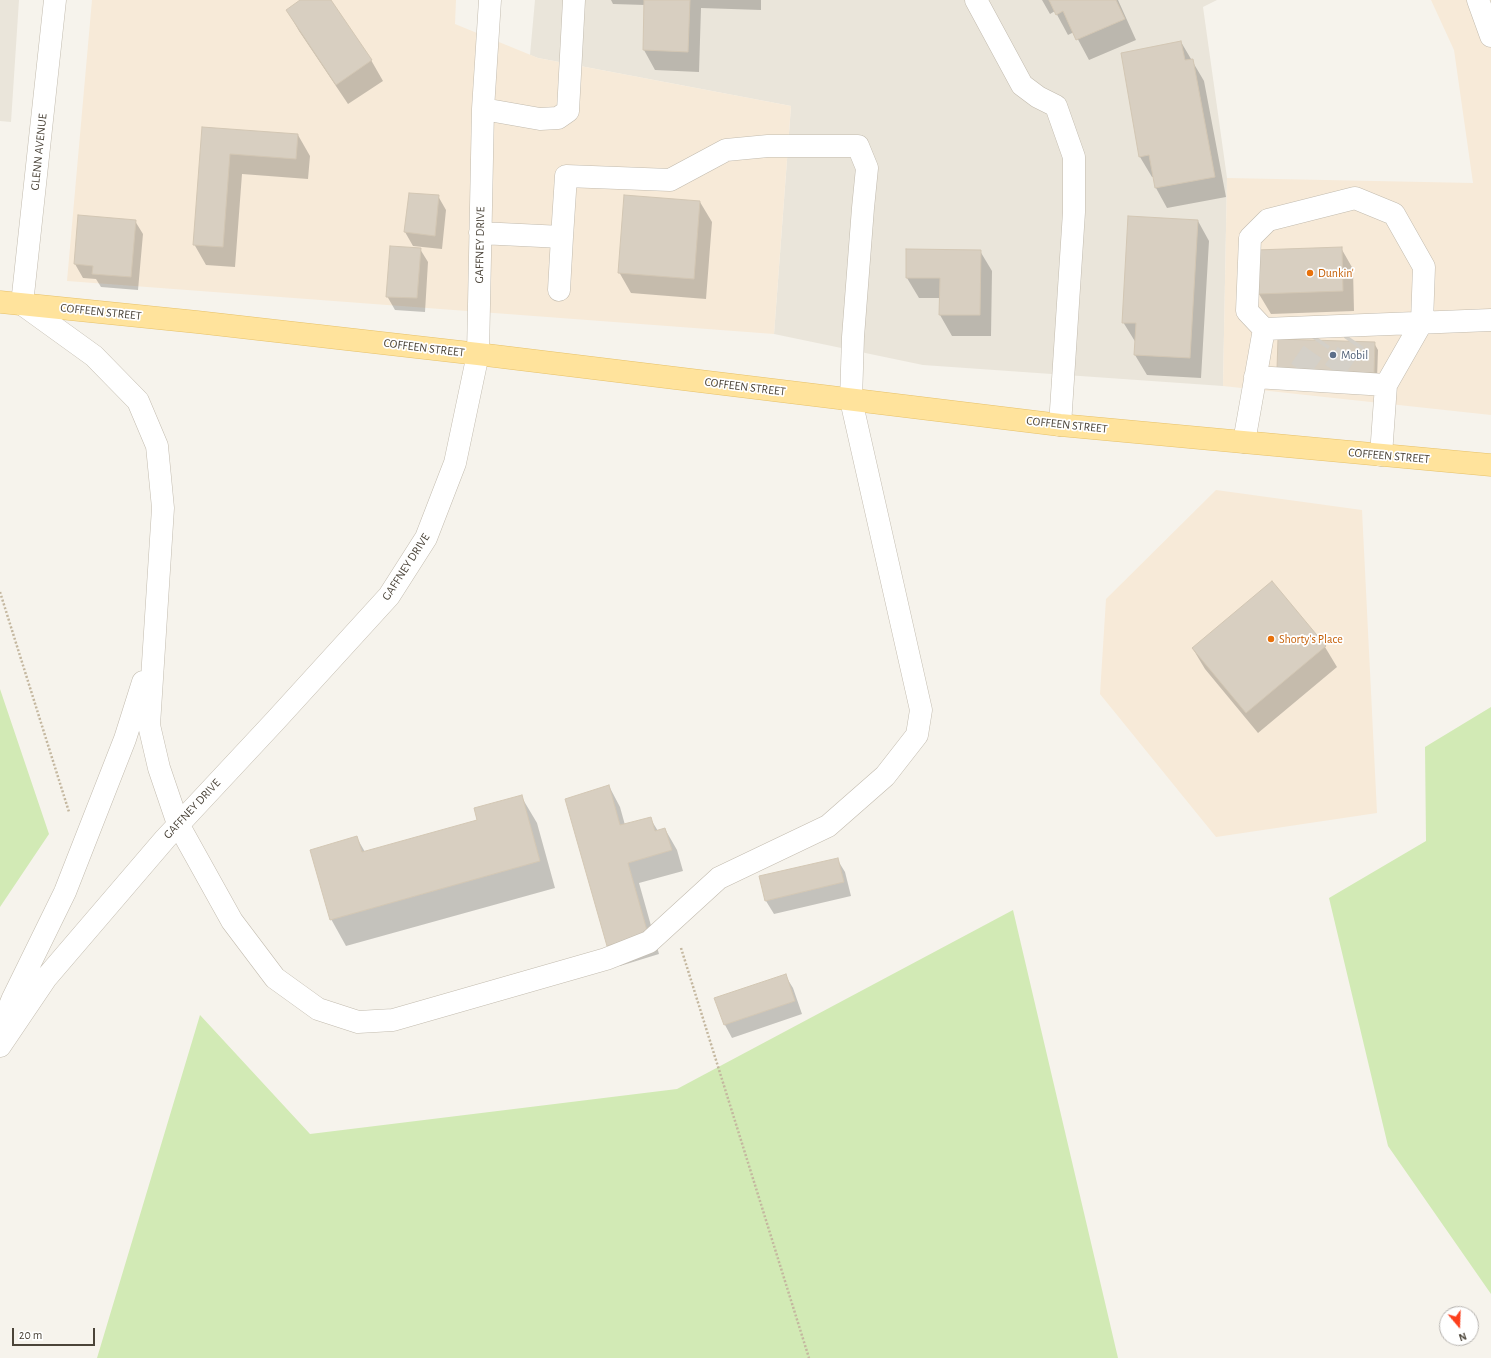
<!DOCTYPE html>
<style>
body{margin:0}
#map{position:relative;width:1491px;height:1358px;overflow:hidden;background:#f6f3ec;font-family:"Alegreya Sans",sans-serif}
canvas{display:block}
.north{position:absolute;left:1439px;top:1306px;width:40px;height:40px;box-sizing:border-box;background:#fff;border:1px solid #b7b4b0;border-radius:50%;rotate:161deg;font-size:11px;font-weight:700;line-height:16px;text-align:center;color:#4b4439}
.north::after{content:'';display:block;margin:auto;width:14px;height:18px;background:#fc3f1d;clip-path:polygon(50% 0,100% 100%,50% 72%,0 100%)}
.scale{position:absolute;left:12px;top:1328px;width:83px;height:18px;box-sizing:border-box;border:2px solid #4b4439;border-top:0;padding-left:5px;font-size:12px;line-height:14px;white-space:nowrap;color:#4b4439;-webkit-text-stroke:3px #fff;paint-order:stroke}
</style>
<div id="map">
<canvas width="1491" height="1358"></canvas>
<div class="north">N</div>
<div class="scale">20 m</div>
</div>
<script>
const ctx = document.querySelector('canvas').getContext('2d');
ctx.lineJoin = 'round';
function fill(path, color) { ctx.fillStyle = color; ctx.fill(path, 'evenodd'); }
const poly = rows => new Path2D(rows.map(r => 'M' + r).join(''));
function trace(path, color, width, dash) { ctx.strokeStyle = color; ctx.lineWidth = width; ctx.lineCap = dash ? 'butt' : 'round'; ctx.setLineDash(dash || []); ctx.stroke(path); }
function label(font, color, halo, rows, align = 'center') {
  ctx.font = font + ' "Alegreya Sans",sans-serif'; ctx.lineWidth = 3.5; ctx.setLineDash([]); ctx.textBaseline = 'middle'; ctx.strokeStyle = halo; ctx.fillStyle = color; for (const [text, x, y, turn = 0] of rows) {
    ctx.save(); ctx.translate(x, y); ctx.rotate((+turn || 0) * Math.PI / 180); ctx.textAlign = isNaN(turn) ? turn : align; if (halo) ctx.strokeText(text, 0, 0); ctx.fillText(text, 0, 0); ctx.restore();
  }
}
const residential = poly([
 [0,0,19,0,11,122,0,121],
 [535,0,1217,0,1203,7,1227,178,1223,386,923,365,774,334,791,106,538,58,530,55]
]);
const commercial = poly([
 [92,0,456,0,455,24,538,58,791,106,774,334,67,281],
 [1431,0,1491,0,1491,415,1223,386,1227,178,1473,183,1454,50],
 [1216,490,1362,510,1377,813,1216,837,1100,694,1106,599]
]);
const green = poly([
 [0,689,49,834,0,907],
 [1491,707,1491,1294,1388,1146,1329,898,1426,841,1425,747],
 [1013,910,1118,1358,97,1358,200,1015,310,1134,677,1089]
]);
const shadow = poly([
 [302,0,330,0,371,60,383,81,348,104,299,31,287,10],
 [611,0,761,0,761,10,701,8,699,72,655,70,644,50,645,5,613,4],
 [1042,0,1118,0,1136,40,1089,60,1074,32,1068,35,1055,11,1050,14],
 [1181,42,1204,81,1226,197,1167,208,1156,188,1154,177,1152,177,1140,157,1135,131],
 [203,128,298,135,310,156,308,179,242,174,235,267,206,265,194,244],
 [409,194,438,196,446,210,442,249,413,246,405,232],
 [700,202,712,222,706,299,631,293,619,272],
 [135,221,143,234,138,290,101,287,96,279,83,278,75,264],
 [1198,221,1209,241,1201,378,1147,375,1135,355,1136,343,1123,322],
 [1341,248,1353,269,1354,311,1271,314,1259,294],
 [420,249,428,262,425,312,395,310,387,296],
 [980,251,992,271,991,336,952,336,940,315,941,298,919,298,907,278],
 [1374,343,1378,350,1377,379,1282,376],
 [1272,583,1325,647,1337,667,1258,733,1205,669,1193,649],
 [609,786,620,807,625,825,650,818,658,831,665,829,677,850,683,871,639,883,659,954,620,966,608,946,566,799],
 [521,796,537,823,555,888,346,946,331,919,357,838,365,852,478,821],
 [837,859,845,872,851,896,774,914,766,901,760,877],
 [785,975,793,988,802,1014,732,1038,725,1025]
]);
const building = poly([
 [300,0,331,0,372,60,336,85,286,10,300,0],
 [644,0,690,0,688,52,643,50,644,0],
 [1049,0,1116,0,1125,19,1076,40,1063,11,1056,15,1049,0],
 [1181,41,1185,60,1193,59,1215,177,1155,188,1149,155,1139,157,1121,53,1181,41],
 [202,127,298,134,296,159,230,154,223,247,193,245,202,127],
 [409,193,439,195,435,236,404,232,409,193],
 [624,195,700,201,694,279,618,273,624,195],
 [78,215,136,220,131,277,92,274,93,266,74,264,78,215],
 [1128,216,1198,220,1190,358,1134,355,1136,323,1122,323,1128,216],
 [390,246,421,248,417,298,386,297,390,246],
 [1342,247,1343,291,1258,294,1256,250,1342,247],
 [906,249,981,250,980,315,939,315,940,278,906,278,906,249],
 [1278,339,1375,342,1374,373,1277,369,1278,339],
 [1272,581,1326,646,1246,713,1192,648,1272,581],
 [609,785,620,825,651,817,655,831,665,828,672,850,628,863,648,934,607,946,565,799,609,785],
 [522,795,540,861,330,920,310,850,357,836,362,852,477,820,474,808,522,795],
 [838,858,844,882,765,901,759,876,838,858],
 [786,974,795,1001,724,1025,714,998,786,974]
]);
const minorTunnel = poly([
 [1300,370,1321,340],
 [1334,371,1355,341]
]);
const path = poly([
 [0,592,69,812],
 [681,948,809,1358]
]);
const minor = poly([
 [55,0,22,304,94,356,138,401,157,446,163,508,149,725,159,768,178,824,232,921,275,978,318,1009,358,1022,393,1020,606,959,649,942,719,878,828,826,885,776,917,735,921,710,851,400,853,337,863,208,867,168,858,146,768,146,726,150,670,180,566,176,562,237,480,233],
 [976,0,1022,85,1038,97,1056,106,1074,157,1074,212,1060,425],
 [1478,0,1491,36],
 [483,109,540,119,558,118,568,111,574,0],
 [559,290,562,237],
 [1255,377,1386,385,1422,322,1424,267,1394,214,1355,198,1268,220,1250,238,1247,311,1264,329],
 [1244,442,1264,329,1491,320],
 [1381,455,1386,385],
 [1,1027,13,998,65,892,125,739,143,682],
 [0,1046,46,978,165,839,276,720,389,596,426,538,455,463,478,354,483,109,490,0]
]);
const major = poly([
 [0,302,197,322,478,354,1060,425,1491,465]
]);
const markers = [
 [1310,273,4,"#e8710a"],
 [1333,355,4,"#5c6f8a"],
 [1271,639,4,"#e8710a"]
];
const streetNames = [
 ["GLENN AVENUE",39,152,-84],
 ["GAFFNEY DRIVE",480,245,-89],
 ["COFFEEN STREET",101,312,6],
 ["COFFEEN STREET",424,348,7],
 ["COFFEEN STREET",745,387,7],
 ["COFFEEN STREET",1067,425,6],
 ["COFFEEN STREET",1389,456,5],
 ["GAFFNEY DRIVE",406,567,-57],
 ["GAFFNEY DRIVE",192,809,-47]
];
const foodNames = [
 ["Dunkin'",1318,273],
 ["Shorty's Place",1279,639]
];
const serviceNames = [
 ["Mobil",1341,355]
];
fill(residential, '#eae5da');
fill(commercial, '#f7ead8');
fill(green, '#d2eab5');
fill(shadow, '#0003');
fill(building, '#d8cfc1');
trace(building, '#d3c7b4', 1);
trace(minorTunnel, '#d4d0c8', 22, [22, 11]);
trace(minor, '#c2bbae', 23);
trace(major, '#e6c16a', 23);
trace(path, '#c4b79f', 2.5, [2, 2]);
trace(minor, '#fff', 22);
trace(major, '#ffe39c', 22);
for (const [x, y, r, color] of markers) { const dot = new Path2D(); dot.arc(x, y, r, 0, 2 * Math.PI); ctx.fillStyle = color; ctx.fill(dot); trace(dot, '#fff', 1.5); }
label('12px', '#4b4439', '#fff', streetNames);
label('12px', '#c56008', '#fff', foodNames, 'left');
label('12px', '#4e5e75', '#fff', serviceNames, 'left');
</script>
